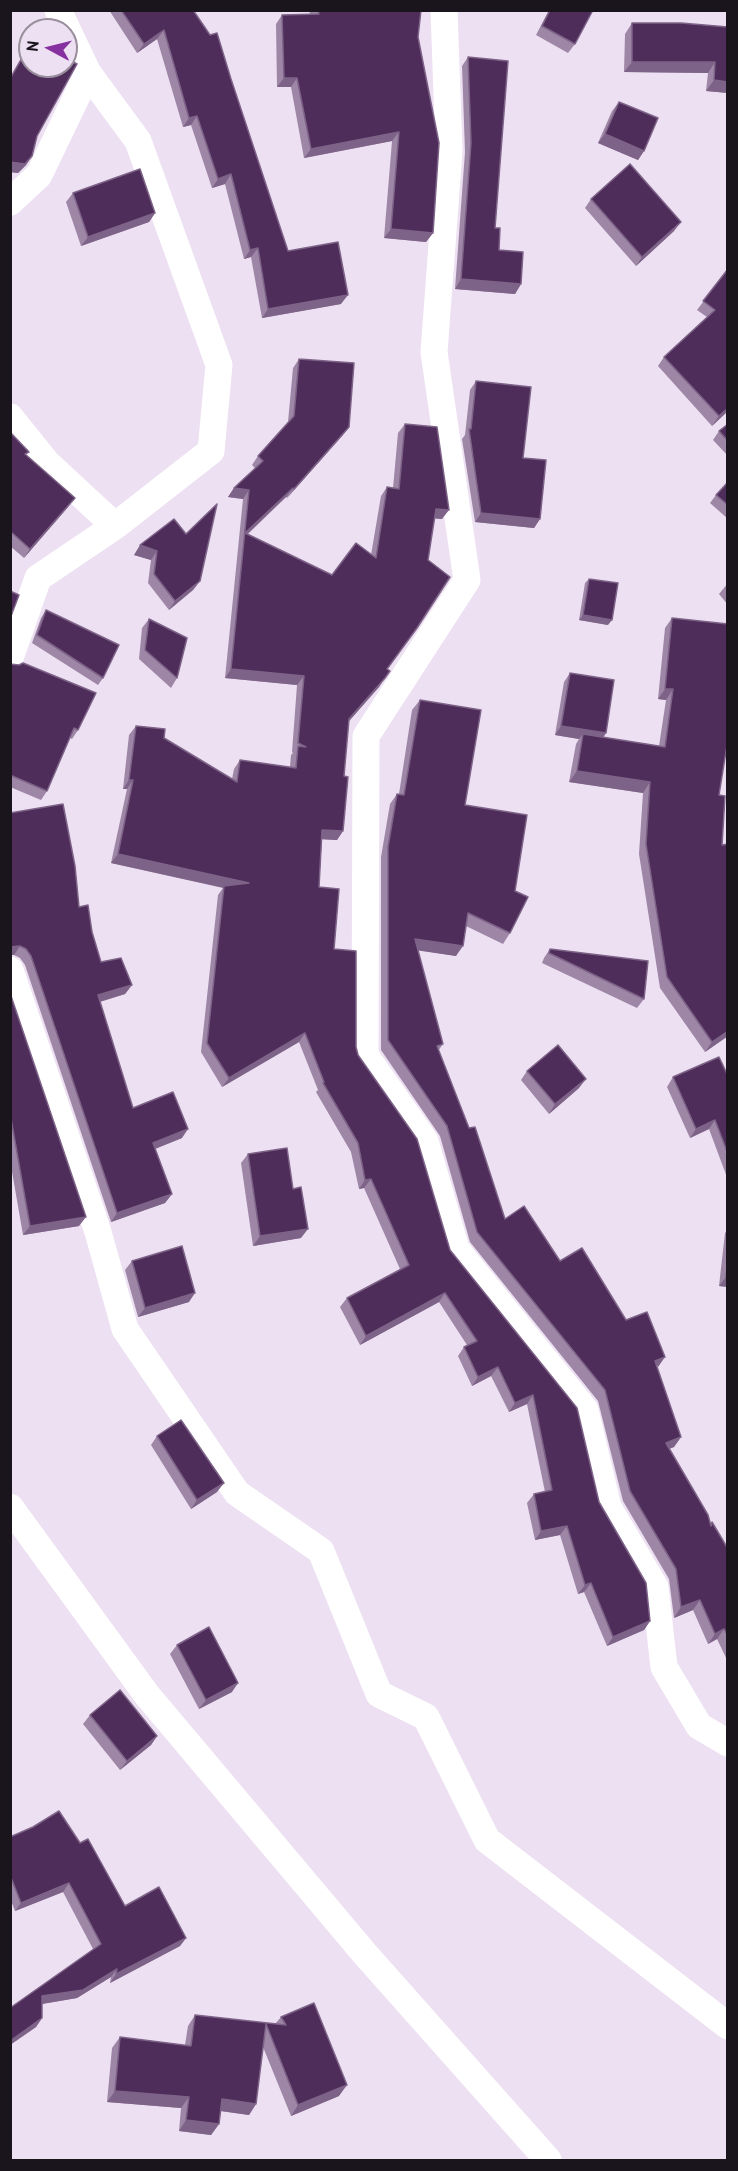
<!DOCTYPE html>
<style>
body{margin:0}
#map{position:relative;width:738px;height:2171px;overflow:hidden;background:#ede0f2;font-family:"PT Sans",sans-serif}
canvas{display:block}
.frame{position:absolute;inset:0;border:12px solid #1a151c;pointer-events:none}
.north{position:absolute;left:18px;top:18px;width:60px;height:60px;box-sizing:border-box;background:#ede0f2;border:2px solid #998f9c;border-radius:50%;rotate:277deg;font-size:16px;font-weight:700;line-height:24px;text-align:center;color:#1a151c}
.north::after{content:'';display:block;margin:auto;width:21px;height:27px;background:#85319f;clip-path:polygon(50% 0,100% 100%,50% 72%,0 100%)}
</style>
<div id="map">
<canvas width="738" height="2171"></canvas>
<div class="frame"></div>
<div class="north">N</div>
</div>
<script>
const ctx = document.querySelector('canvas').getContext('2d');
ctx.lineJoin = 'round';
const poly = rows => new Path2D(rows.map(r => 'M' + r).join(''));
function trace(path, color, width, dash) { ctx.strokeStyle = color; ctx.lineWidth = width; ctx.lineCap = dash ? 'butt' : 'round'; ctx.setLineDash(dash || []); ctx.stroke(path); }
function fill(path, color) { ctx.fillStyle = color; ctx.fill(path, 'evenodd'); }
const minor = poly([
 [444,10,449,151,434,352,467,580,366,736,365,1055,425,1141,456,1249,585,1410,608,1507,655,1587,664,1667,699,1726,728,1743],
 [10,202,39,175,88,73],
 [10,417,47,463,115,526],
 [10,658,38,578,115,526,211,451,219,365,138,141,88,73,58,10],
 [10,970,98,1232,125,1329,237,1493,321,1551,379,1694,426,1717,487,1840,728,2026],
 [10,1507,147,1695,365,1954,548,2160]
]);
const wall = poly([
 [109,10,193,10,231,79,288,251,341,304,262,318,251,257,244,259,225,184,212,188,191,125,183,127,157,39,137,53],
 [309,10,421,10,418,37,433,233,426,242,384,238,392,141,304,158,291,87,277,87,276,24,282,15,310,14],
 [549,10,593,10,575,44,568,53,536,35],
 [632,23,728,27,728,93,706,91,708,73,624,72,625,34],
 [30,43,30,66,37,136,32,156,26,165,18,173,10,172,10,77],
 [468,57,499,250,521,284,515,294,455,289,465,152,462,66],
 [619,102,644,151,638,160,598,143,612,111],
 [73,193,155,213,149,222,81,246,66,202],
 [591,199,674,231,636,266,585,208],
 [728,269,728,411,712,426,658,366,664,357,707,317,697,310],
 [299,359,349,427,342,436,287,498,286,497,248,534,332,575,371,555,381,496,387,487,393,488,398,433,405,424,442,519,434,518,387,669,379,687,349,721,344,776,343,831,337,840,322,839,319,887,356,1047,358,1055,450,1250,599,1502,650,1621,644,1630,607,1646,584,1592,578,1594,560,1535,535,1540,527,1503,534,1494,545,1492,527,1404,509,1412,491,1376,472,1386,458,1356,464,1347,467,1345,439,1302,360,1345,340,1307,347,1298,400,1269,364,1188,359,1189,351,1152,316,1092,318,1090,299,1042,222,1087,201,1052,218,895,223,888,111,863,127,789,123,789,129,735,136,726,164,738,232,779,234,769,240,760,290,767,291,755,293,753,292,752,297,685,225,678,243,499,228,497,234,488,255,468,252,465,258,456,288,422,293,368],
 [476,381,523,458,540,519,534,528,475,522,462,439,465,435,470,390],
 [728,424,728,456,713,440,719,431],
 [10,432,26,455,68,507,24,558,10,546],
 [728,482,728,519,710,503,716,495],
 [174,519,200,581,193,590,169,610,148,583,151,560,134,555],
 [589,579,608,625,579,620,585,583],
 [728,583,728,605,719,594],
 [46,610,103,678,98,685,32,643,41,618],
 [672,618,719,795,722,845,728,1036,705,1052,660,988,639,854,643,793,569,782,576,744,579,739,555,735,564,682,570,673,603,737,659,746,666,700,658,699,665,628],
 [149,619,177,678,171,688,139,659,142,628],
 [10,664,78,730,72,739,70,738,47,791,41,800,10,787],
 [420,700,465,805,515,891,510,933,503,944,466,926,456,956,418,950,443,1044,438,1051,505,1219,560,1261,626,1320,657,1368,681,1437,674,1447,669,1449,711,1524,712,1522,728,1549,728,1662,717,1639,708,1644,693,1610,674,1618,669,1579,623,1501,598,1401,470,1242,440,1136,381,1050,381,857,390,804,397,794,399,794,412,710],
 [10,813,79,907,92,932,101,962,132,985,125,994,100,1002,133,1108,182,1138,155,1149,172,1194,165,1203,111,1222,25,965,20,958,14,955],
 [550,949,644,999,637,1008,542,963,544,958],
 [10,993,79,1226,23,1235,10,1160],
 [527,1071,579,1088,549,1114,521,1080],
 [728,1076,728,1180,709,1129,690,1138,667,1087,673,1077],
 [248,1154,293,1189,301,1238,253,1246,241,1163],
 [728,1229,728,1287,719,1286,725,1233],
 [132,1261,189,1302,138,1317,125,1270],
 [157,1436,217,1492,191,1509,151,1445],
 [177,1645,232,1692,199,1709,170,1654],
 [90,1715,157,1736,151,1745,120,1770,83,1724],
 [10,1837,80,1843,125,1906,186,1938,180,1946,110,1983,111,1977,77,1998,42,2004,42,2018,36,2027,10,2045,10,2008,93,1949,63,1892,15,1911,10,1898],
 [195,2015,275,2024,281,2017,339,2096,291,2116,263,2047,256,2104,249,2115,220,2111,219,2124,211,2135,179,2131,181,2108,107,2102,112,2048,120,2037,185,2045,188,2026]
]);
const shadedWall = poly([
 [164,30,157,39,137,53,144,44],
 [632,62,715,62,708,73,624,72],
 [284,78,297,78,291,87,277,87],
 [714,80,728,82,728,93,706,91],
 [197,116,191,125,183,127,189,118],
 [399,132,392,141,304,158,311,149],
 [605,134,644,151,638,160,598,143],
 [32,156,26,165,18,173,10,172,10,162],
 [231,174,225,184,212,188,218,179],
 [155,213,149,222,81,246,88,237],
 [681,222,674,231,636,266,642,257],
 [391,229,433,233,426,242,384,238],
 [258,248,251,257,244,259,250,250],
 [461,279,521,284,515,294,455,289],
 [348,295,341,304,262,318,268,309],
 [728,408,728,411,712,426,719,416],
 [349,427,342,436,287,498,294,489],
 [234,488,249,490,243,499,228,497],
 [293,488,286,497,245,536,245,533],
 [75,498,68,507,24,558,30,549],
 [436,509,449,510,442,519,429,518],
 [481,513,540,519,534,528,475,522],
 [140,545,157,551,151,560,134,555],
 [200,581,193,590,169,610,175,601],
 [583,615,612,620,608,625,579,620],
 [231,669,304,676,297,685,225,678],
 [385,678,379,687,343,728,349,719],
 [665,689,673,689,666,700,658,699],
 [561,726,606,733,600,743,583,734,579,739,555,735],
 [577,771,650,782,643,793,569,782],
 [129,780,133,780,127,789,123,789],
 [322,830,343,831,337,840,316,839],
 [118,854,249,883,243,892,111,863],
 [415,939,463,946,456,956,408,949],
 [12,946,20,946,14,955,10,955,10,947],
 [132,985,125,994,92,1004,98,995],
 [728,1031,728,1036,705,1052,712,1042],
 [305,1033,299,1042,222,1087,229,1078],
 [586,1079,579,1088,549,1114,555,1104],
 [715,1120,709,1129,690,1138,696,1129],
 [188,1129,182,1138,147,1152,153,1143],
 [371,1179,364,1188,359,1189,365,1180],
 [172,1194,165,1203,111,1222,117,1213],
 [86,1217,79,1226,23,1235,30,1226],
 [308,1229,301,1238,253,1246,260,1236],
 [726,1277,728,1277,728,1287,719,1286],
 [195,1293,189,1302,138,1317,145,1308],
 [445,1293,439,1302,360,1345,366,1336],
 [665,1357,658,1367,655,1361],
 [498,1367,491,1376,472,1386,478,1377],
 [533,1395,527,1404,509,1412,515,1403],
 [681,1437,674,1447,658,1453,666,1443],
 [224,1483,217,1492,191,1509,197,1500],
 [567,1526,560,1535,535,1540,541,1531],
 [591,1583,584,1592,578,1594,585,1585],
 [700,1600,693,1610,674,1618,681,1607],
 [650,1621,644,1630,607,1646,613,1637],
 [724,1629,717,1639,708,1644,715,1634],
 [238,1683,232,1692,199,1709,206,1700],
 [157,1736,151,1745,120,1770,127,1761],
 [69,1883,63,1892,15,1911,21,1903],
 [186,1938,180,1946,110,1983,116,1974],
 [117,1969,111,1977,77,1998,36,2005,42,1996],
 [42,2018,36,2027,10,2045,10,2041],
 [347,2085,339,2096,291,2116,298,2105],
 [115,2091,189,2097,181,2108,107,2102],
 [222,2099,256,2104,249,2115,214,2110],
 [186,2120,219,2124,211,2135,179,2131]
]);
const building = poly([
 [121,10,193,10,210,35,217,33,231,79,288,251,338,242,348,295,268,309,258,248,250,250,231,174,218,179,197,116,189,118,164,30,144,44,121,10],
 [318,10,421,10,418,37,439,143,433,233,391,229,399,132,311,149,297,78,284,78,282,15,319,14,318,10],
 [550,10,593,10,575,44,542,26,550,10],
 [632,23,681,23,728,27,728,82,714,80,715,62,632,62,632,23],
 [30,44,30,66,66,66,66,58,77,64,37,136,32,156,25,164,10,162,10,79,30,44],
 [468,57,508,61,495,228,500,228,499,250,523,252,521,284,461,279,471,143,468,57],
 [619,102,658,118,644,151,605,134,619,102],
 [630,164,681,222,642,257,591,199,630,164],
 [140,169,155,213,88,237,73,193,140,169],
 [728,269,728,408,719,416,664,357,715,310,703,301,728,269],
 [299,359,354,363,349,427,294,489,293,488,245,533,332,575,356,543,376,558,387,487,399,489,405,424,437,427,449,510,436,509,428,560,450,577,417,628,387,669,390,671,385,678,349,719,344,776,348,777,343,831,322,830,319,887,339,889,334,949,356,951,356,1047,358,1055,417,1139,450,1250,577,1408,599,1502,646,1583,650,1621,613,1637,591,1583,585,1585,567,1526,541,1531,534,1494,552,1490,533,1395,515,1403,498,1367,478,1377,464,1347,477,1341,445,1293,366,1336,347,1298,409,1265,371,1179,365,1180,358,1143,323,1083,324,1082,305,1033,229,1078,207,1043,224,886,249,883,118,854,133,780,129,780,136,726,165,729,164,738,237,782,240,760,296,768,298,746,306,747,298,743,304,676,231,669,249,490,234,488,263,461,258,456,294,416,299,359],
 [476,381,531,387,523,458,546,460,540,519,481,513,469,429,471,429,476,381],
 [728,424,728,441,719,431,728,424],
 [10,432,29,452,25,454,75,498,30,549,10,531,10,432],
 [728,482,728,505,716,495,728,482],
 [217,504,200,581,175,601,154,574,157,551,140,545,174,519,186,534,217,504],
 [589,579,618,583,612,620,583,615,589,579],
 [10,591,19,595,11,616,10,615,10,591],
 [46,610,119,645,103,678,37,635,46,610],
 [672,618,728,624,728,739,719,795,725,796,722,845,728,844,728,1031,712,1042,667,977,646,844,650,782,577,771,583,734,665,747,673,689,665,689,672,618],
 [149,619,187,638,177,678,145,650,149,619],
 [23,663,96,693,78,730,74,728,47,791,10,775,10,664,19,665,23,663],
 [570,673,614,680,606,733,561,726,570,673],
 [420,700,481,710,465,805,527,815,515,891,528,897,510,933,468,913,463,946,415,939,443,1044,437,1046,469,1128,475,1127,505,1219,524,1206,560,1261,582,1248,626,1320,647,1312,665,1357,655,1361,681,1437,666,1443,708,1515,711,1526,712,1522,728,1549,728,1636,724,1629,715,1634,700,1600,681,1607,676,1569,630,1491,605,1390,477,1232,447,1126,388,1040,388,847,397,794,404,795,420,700],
 [63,804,75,866,79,907,88,905,92,932,101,962,121,958,132,985,98,995,133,1108,173,1092,188,1129,153,1143,172,1194,117,1213,31,956,26,949,20,946,10,947,10,813,63,804],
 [550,949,648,961,644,999,549,953,550,949],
 [10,993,86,1217,30,1226,10,1113,10,993],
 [558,1045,586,1079,555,1104,527,1071,558,1045],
 [719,1057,728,1076,728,1154,715,1120,696,1129,673,1077,719,1057],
 [287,1148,293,1189,301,1187,308,1229,260,1236,248,1154,287,1148],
 [182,1246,195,1293,145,1308,132,1261,182,1246],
 [728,1259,728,1277,726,1277,728,1259],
 [181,1420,224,1483,197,1500,157,1436,181,1420],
 [209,1627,238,1683,206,1700,177,1645,209,1627],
 [120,1690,157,1736,127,1761,90,1715,120,1690],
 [59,1811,80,1843,88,1839,125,1906,159,1887,186,1938,116,1974,117,1969,83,1990,42,1996,42,2018,10,2041,10,2008,101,1944,69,1883,21,1903,10,1875,10,1837,33,1827,59,1811],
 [314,2003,347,2085,298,2105,266,2024,256,2104,222,2099,219,2124,186,2120,189,2097,115,2091,120,2037,191,2046,195,2015,286,2025,281,2017,314,2003]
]);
trace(minor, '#fff', 27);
fill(wall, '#9e86a6');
fill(shadedWall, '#7e6388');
fill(building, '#4f2d5a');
trace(building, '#7e6388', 1.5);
</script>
